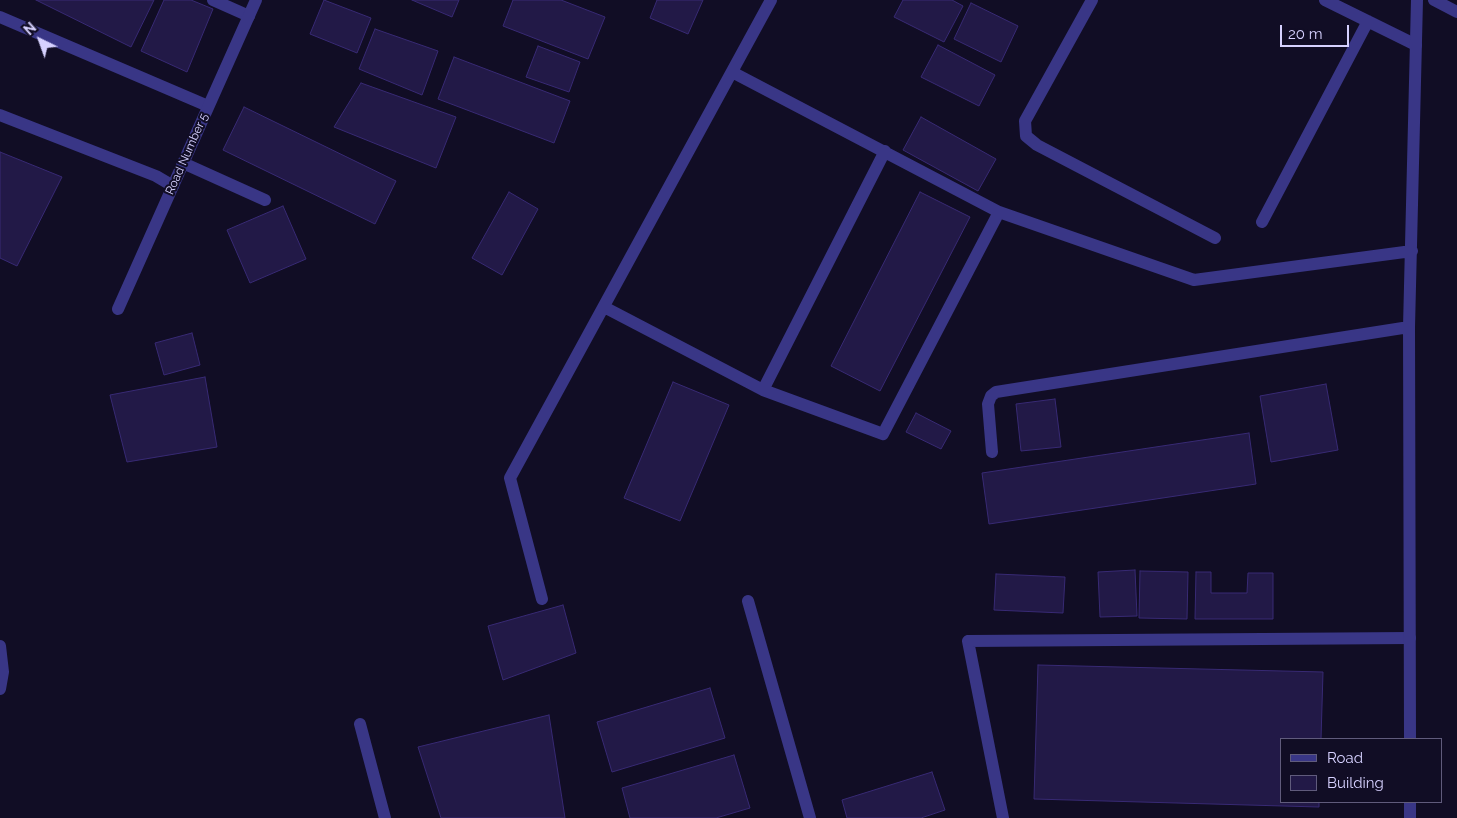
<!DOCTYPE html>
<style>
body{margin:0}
#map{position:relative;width:1457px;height:818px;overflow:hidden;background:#110d25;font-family:Raleway,sans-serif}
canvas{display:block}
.legend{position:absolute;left:1280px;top:738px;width:162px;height:65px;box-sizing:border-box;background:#110d25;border:1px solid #605b7c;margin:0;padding:6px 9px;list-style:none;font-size:15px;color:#d6d1ff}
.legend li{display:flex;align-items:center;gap:10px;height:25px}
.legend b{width:25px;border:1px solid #605b7c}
.north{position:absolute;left:15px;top:15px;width:50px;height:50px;-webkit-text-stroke:4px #110d25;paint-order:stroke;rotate:318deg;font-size:14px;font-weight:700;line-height:20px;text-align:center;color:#d6d1ff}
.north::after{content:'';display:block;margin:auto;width:18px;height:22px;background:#d6d1ff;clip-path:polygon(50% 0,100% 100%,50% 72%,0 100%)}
.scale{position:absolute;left:1280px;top:25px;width:69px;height:22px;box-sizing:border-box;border:2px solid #d6d1ff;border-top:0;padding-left:6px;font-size:15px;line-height:18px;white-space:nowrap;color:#d6d1ff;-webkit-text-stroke:4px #110d25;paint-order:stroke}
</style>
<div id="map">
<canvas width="1457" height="818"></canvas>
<ul class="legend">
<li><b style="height:6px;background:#393686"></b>Road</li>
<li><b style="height:14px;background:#221947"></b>Building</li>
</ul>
<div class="north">N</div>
<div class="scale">20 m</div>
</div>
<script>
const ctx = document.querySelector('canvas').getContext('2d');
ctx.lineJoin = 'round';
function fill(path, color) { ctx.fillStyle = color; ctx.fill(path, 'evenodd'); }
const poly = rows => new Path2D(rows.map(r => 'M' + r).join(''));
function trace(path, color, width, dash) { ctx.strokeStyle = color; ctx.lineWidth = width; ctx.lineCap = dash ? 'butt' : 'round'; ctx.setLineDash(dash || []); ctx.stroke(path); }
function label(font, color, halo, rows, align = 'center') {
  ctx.font = font + ' Raleway,sans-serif'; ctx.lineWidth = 4; ctx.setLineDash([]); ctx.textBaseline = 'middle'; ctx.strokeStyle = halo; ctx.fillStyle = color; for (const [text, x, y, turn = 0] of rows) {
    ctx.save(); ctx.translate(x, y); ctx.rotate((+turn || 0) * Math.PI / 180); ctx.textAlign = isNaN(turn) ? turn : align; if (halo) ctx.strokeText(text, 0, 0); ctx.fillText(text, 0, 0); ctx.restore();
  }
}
const building = poly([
 [36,0,154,0,131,47,36,0],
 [164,0,191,0,213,9,187,72,141,51,164,0],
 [324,0,371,18,357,53,310,34,324,0],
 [412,0,459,0,452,17,412,0],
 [513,0,561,0,605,17,588,59,503,26,513,0],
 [657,0,703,0,688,34,650,18,657,0],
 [903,0,952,0,963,6,944,42,894,17,903,0],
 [971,3,1018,26,1001,62,954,39,971,3],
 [375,29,438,51,422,95,359,69,375,29],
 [938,45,995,75,979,106,921,77,938,45],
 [538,46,580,62,569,92,526,77,538,46],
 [454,57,570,101,554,143,438,99,454,57],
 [361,83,456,117,436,168,334,127,361,83],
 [244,107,396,181,375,224,223,150,244,107],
 [921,117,996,159,978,191,903,150,921,117],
 [0,152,62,177,17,266,0,258,0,152],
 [509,192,538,209,502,275,472,258,509,192],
 [920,192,970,217,880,391,831,366,920,192],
 [283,206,306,259,250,283,227,230,283,206],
 [192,333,200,365,164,375,155,343,192,333],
 [205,377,217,447,127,462,110,395,205,377],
 [673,382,729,405,680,521,624,498,673,382],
 [1326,384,1338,450,1271,462,1260,396,1326,384],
 [1055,399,1061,447,1021,451,1016,404,1055,399],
 [916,413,951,431,941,449,906,432,916,413],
 [1249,433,1256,484,989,524,982,473,1249,433],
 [1135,570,1137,616,1100,617,1098,572,1135,570],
 [1140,571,1188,572,1187,619,1139,618,1140,571],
 [1196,572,1211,572,1211,593,1247,593,1248,573,1273,573,1273,619,1195,619,1196,572],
 [996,574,1065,577,1063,613,994,610,996,574],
 [563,605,576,653,503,680,488,626,563,605],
 [1038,665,1323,672,1321,739,1281,739,1281,802,1319,802,1319,807,1034,799,1038,665],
 [710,688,725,738,612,772,597,722,710,688],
 [549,715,565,818,441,818,418,747,549,715],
 [734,755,750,808,716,818,630,818,622,788,734,755],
 [932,772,945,810,921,818,847,818,842,800,932,772]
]);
const lane = poly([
 [213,0,249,16],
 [1092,0,1025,121,1026,136,1037,145,1215,238],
 [1325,0,1416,45],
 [0,17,208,106],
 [0,115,156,176,173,186],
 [1262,222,1368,21],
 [1003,818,968,641,1410,638]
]);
const street = poly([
 [1434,0,1457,12],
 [732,72,999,212,1194,280,1412,251],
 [183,163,265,200],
 [604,307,763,390,883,434,999,212],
 [118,309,256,0],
 [763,390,885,151],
 [992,452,988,404,991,396,996,392,1409,327],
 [542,599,510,478,771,0],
 [748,601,810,818],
 [0,646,3,672,0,689],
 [360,724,385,818],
 [1410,739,1409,327,1417,0],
 [1410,802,1410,818]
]);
const streetNames = [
 ["Road Number 5",187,154,-66]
];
fill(building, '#221947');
trace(building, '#382a74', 1);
trace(lane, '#393686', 12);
trace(street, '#393686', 12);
label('12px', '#d6d1ff', '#110d25', streetNames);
</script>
